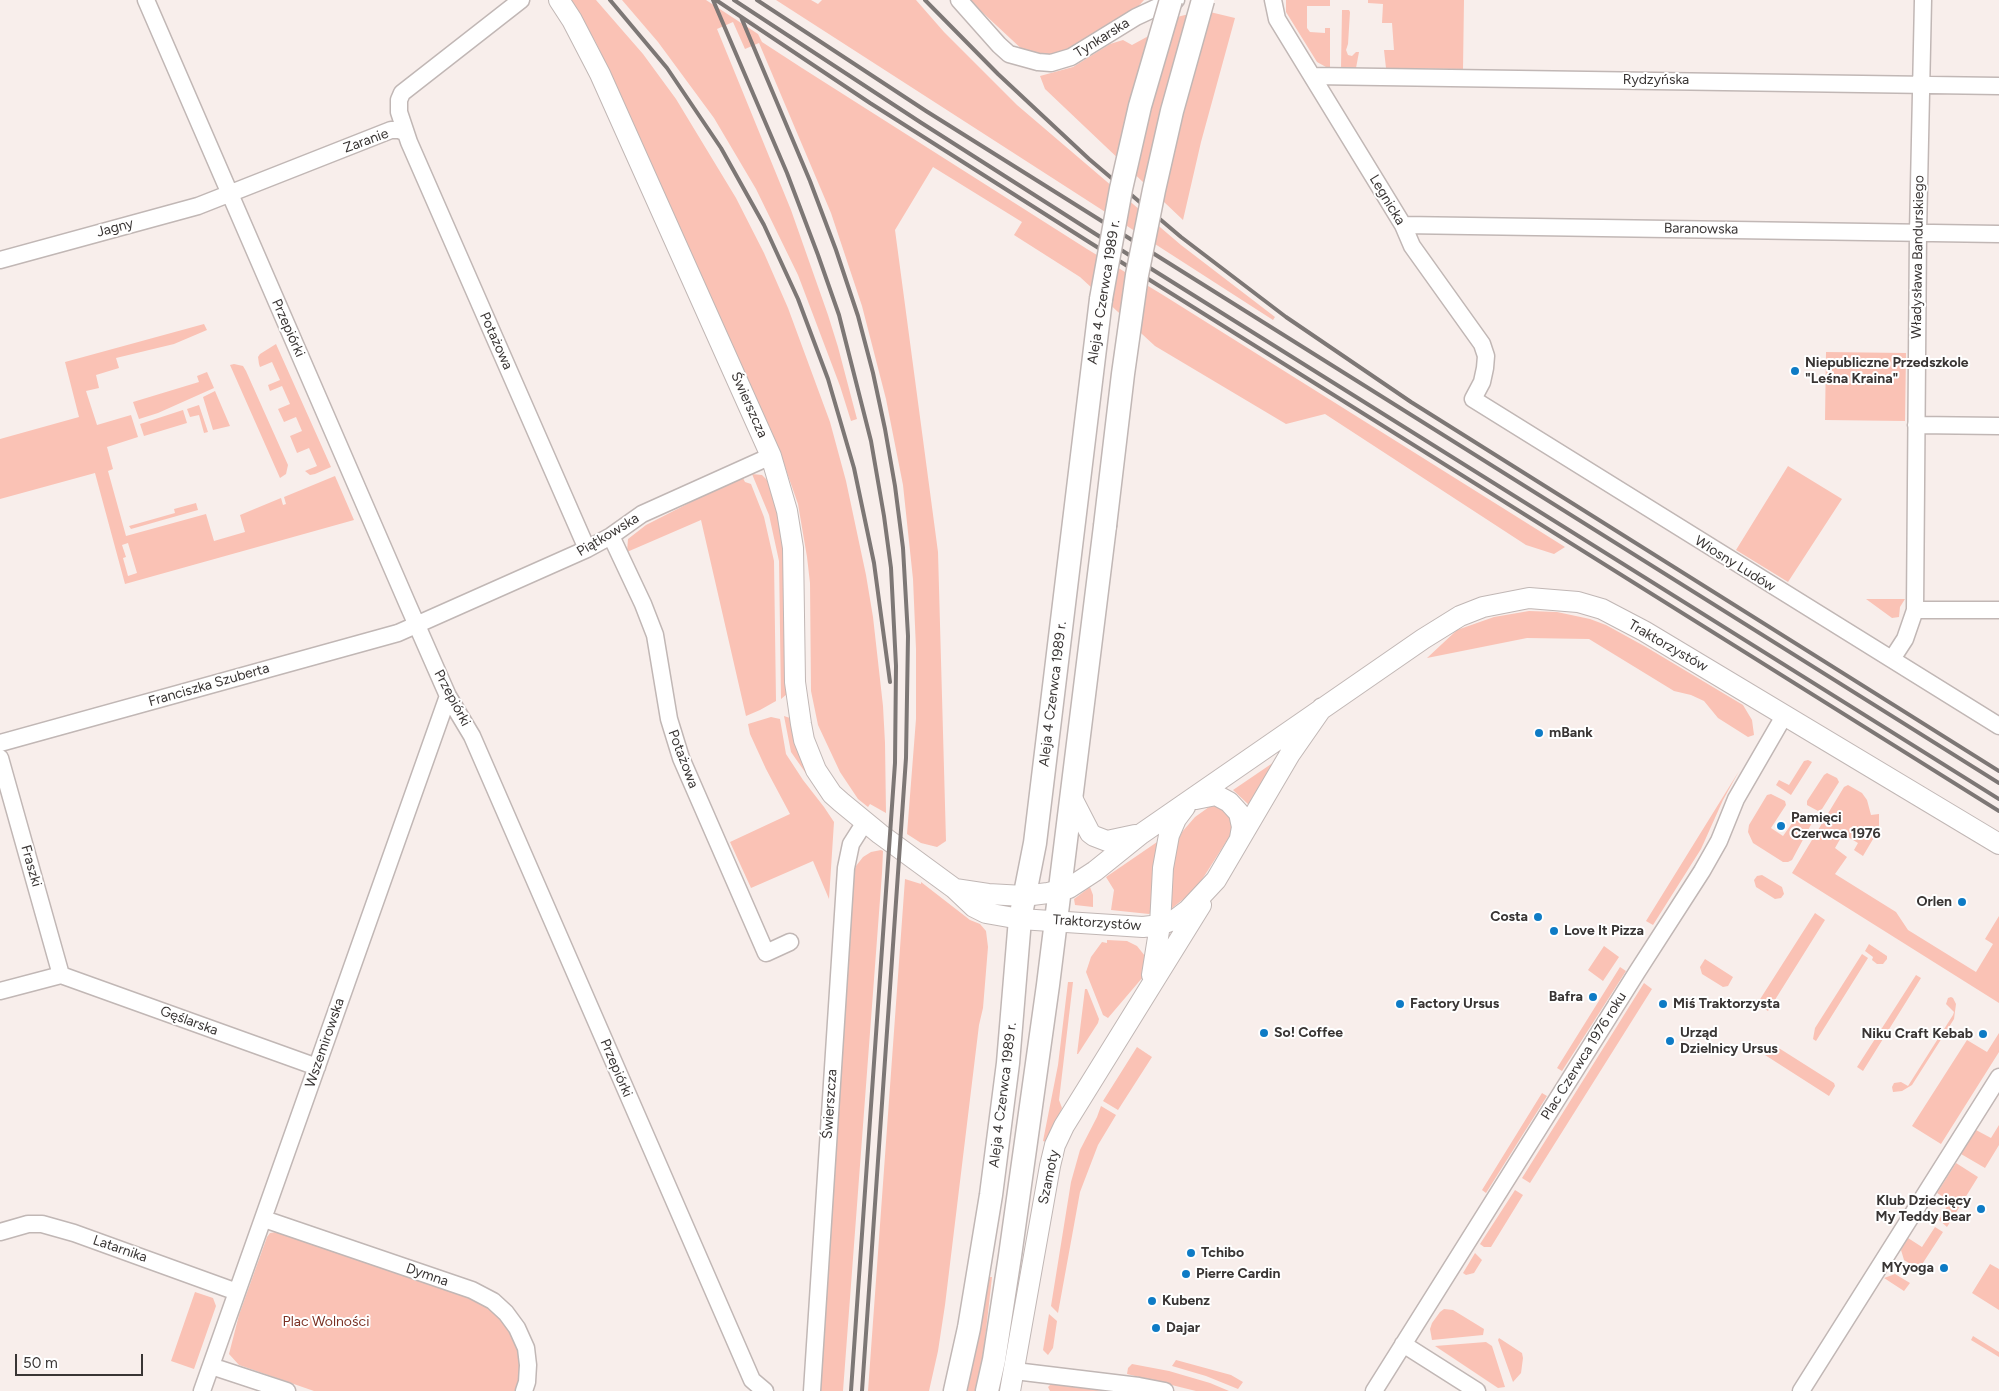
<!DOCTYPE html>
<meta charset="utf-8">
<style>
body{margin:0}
#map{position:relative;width:1999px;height:1391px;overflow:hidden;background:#f8eeeb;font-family:Figtree,sans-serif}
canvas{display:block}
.scale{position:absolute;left:15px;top:1354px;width:128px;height:22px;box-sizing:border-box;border:2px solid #393534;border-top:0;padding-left:6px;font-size:15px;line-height:18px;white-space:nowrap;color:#393534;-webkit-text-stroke:4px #fff;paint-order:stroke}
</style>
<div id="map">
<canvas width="1999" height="1391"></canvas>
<div class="scale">50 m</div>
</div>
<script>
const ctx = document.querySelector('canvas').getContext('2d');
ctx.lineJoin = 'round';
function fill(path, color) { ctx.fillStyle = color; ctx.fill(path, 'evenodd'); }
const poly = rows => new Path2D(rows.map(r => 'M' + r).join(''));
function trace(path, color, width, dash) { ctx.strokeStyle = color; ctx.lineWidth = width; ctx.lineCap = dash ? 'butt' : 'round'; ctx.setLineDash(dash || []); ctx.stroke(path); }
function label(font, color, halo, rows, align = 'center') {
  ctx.font = font + ' Figtree,sans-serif'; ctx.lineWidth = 4; ctx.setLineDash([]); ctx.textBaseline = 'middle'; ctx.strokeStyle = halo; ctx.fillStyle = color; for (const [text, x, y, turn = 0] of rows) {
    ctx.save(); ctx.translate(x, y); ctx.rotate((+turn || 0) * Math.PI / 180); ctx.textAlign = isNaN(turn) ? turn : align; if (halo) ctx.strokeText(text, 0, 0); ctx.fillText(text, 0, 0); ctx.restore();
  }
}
const green = poly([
 [570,0,596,0,643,54,676,99,736,198,764,253,788,308,830,422,846,481,866,575,873,617,883,706,885,743,886,813,870,804,868,807,858,799,840,772,818,725,811,691,810,583,807,557,798,504,778,447,608,68,595,41],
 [622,0,706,0,758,34,762,42,802,68,1087,249,1163,295,1565,547,1554,554,1526,545,1325,414,1286,424,1155,346,1080,277,1014,235,1022,222,933,167,895,230,938,552,946,841,937,847,921,843,907,834,916,719,916,649,913,579,903,485,886,399,862,306,831,213,759,43,745,49,733,22,717,29,791,210,828,315,838,347,857,419,851,421,840,386,798,275,756,189,714,118,658,42],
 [776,0,811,0,818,4,822,0,916,0,944,32,1017,105,1181,245,1275,317,1273,320],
 [971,0,1144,0,1136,9,1084,44,1054,55,1026,53,982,12],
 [1286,0,1330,0,1330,6,1307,6,1307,28,1310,32,1325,33,1325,28,1330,28,1330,67,1326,67,1317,62,1286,12],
 [1368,0,1464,0,1463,69,1386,68,1384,50,1394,50,1392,23,1382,23,1383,4,1368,3],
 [1342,10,1349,10,1350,12,1348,44,1346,50,1348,55,1352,56,1356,52,1359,52,1356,68,1341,68],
 [1210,12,1235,18,1201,142,1183,220,1045,89,1040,76,1073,67,1110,44,1123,40,1132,45,1154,33,1173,18,1193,13],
 [204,324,207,330,174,344,116,358,119,368,96,375,99,388,86,391,97,425,131,415,138,437,107,447,113,469,108,471,126,536,206,514,214,541,245,532,240,515,281,498,283,505,286,504,284,497,335,476,354,520,125,584,95,473,0,499,0,439,79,417,65,362],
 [128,543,137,573,128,576,123,558,126,557,122,545],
 [276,344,331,467,315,474,310,475,305,471,317,466,309,448,297,453,290,436,302,431,296,417,284,422,278,409,290,404,282,386,270,391,268,385,280,380,272,362,260,367,259,364,258,357,260,354],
 [1826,352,1906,353,1905,421,1825,420],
 [234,364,243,366,246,371,288,465,286,474,280,478,230,365],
 [207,372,214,388,158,413,139,419,133,402,199,382,197,376],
 [215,391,230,426,213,430,203,397],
 [199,405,208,432,204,433,199,415,190,417,187,409],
 [183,410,187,423,144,436,140,424],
 [1788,466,1842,499,1788,582,1736,550],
 [752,474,762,475,770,483,778,511,784,549,787,694,781,699,779,561,769,515],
 [742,476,745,482,751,484,764,517,774,561,776,701,760,710,746,716,701,520,627,552,628,539,646,525],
 [196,503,198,510,131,529,129,526,175,513,174,509],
 [1866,599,1905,599,1900,607,1899,617,1892,618],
 [1529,611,1557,612,1590,619,1606,625,1646,647,1743,705,1752,720,1754,735,1748,737,1718,718,1704,701,1691,695,1674,691,1589,639,1527,638,1427,658,1457,630,1494,617],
 [784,716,790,718,798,751,814,785,791,752],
 [771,717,780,719,786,754,803,780,824,807,834,822,829,899,813,861,751,888,730,842,790,814,766,769,750,734,748,724],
 [1280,758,1249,805,1233,790],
 [1808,760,1812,762,1791,795,1776,785,1779,780,1789,785,1804,761],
 [1739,771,1723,800,1701,849,1653,925,1646,921],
 [1827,773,1837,778,1839,782,1822,809,1818,811,1807,805,1807,801,1824,775],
 [1848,785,1862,793,1867,800,1871,815,1879,814,1879,829,1863,856,1854,850,1858,843,1843,834,1835,848,1847,857,1835,874,1896,912,1908,930,1976,972,1993,944,1985,939,1999,916,1999,1003,1792,873,1844,787],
 [1771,794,1785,801,1786,805,1771,828,1783,836,1800,812,1813,821,1792,860,1788,862,1783,862,1753,843,1748,832,1749,825,1767,795],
 [1216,806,1224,809,1230,814,1233,831,1196,889,1171,909,1173,864,1177,843,1182,832,1195,817,1209,807],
 [1160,840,1152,912,1149,914,1111,910,1114,890,1106,877],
 [881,850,883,851,882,873,843,1391,819,1391,853,876,856,866,863,857,871,852],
 [1762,875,1782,887,1784,894,1781,898,1775,899,1756,887,1754,880,1757,876],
 [905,879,921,884,921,882,970,920,980,924,986,931,988,947,983,1008,979,1025,945,1305,938,1351,929,1391,868,1391],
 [1090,887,1093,895,1093,907,1075,905,1074,899],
 [1815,913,1825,920,1768,1011,1757,1004],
 [1107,940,1127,941,1137,946,1145,956,1146,962,1143,977,1108,1018,1103,1015,1086,972,1091,957,1102,942,1107,943],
 [1869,944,1887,956,1887,959,1883,964,1877,964,1872,960,1873,957,1865,951],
 [1604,946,1619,957,1603,981,1588,970],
 [1862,954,1868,958,1816,1041,1813,1039,1815,1028],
 [1705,959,1733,977,1728,986,1723,987,1702,974,1700,967],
 [1620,967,1626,971,1562,1071,1557,1068],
 [1916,975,1921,978,1863,1071,1857,1067],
 [1068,982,1073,982,1059,1100,1062,1108,1046,1142,1043,1141,1058,1065],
 [1644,983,1652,989,1530,1183,1522,1178],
 [1085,989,1087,989,1099,1019,1098,1023,1078,1054,1077,1054],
 [1951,997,1953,998,1956,1004,1954,1019,1912,1085,1902,1091,1893,1092,1892,1087,1894,1083,1901,1082,1908,1086,1953,1015,1954,1012,1946,1004,1948,998],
 [1999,1033,1999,1052,1941,1144,1912,1126,1967,1040,1987,1052],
 [1774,1045,1834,1083,1835,1086,1829,1096,1765,1055],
 [1137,1047,1152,1057,1118,1110,1103,1101],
 [1542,1093,1547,1096,1486,1193,1482,1190],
 [1101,1106,1116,1115,1098,1145,1080,1192,1058,1313,1051,1306,1071,1182,1080,1150,1097,1117],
 [1999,1125,1999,1145,1985,1168,1961,1154,1976,1130,1991,1138],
 [1956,1163,1978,1177,1947,1227,1939,1220,1950,1201,1937,1193],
 [1515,1190,1523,1195,1491,1247,1484,1247,1480,1244],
 [1935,1227,1943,1232,1919,1269,1904,1260,1901,1250,1908,1238,1922,1247],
 [277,1232,480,1301,504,1320,515,1339,521,1359,521,1378,516,1391,314,1391,239,1365,229,1354,239,1315,267,1237,270,1233],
 [1475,1253,1482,1260,1474,1273,1466,1275,1463,1273],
 [1990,1264,1999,1269,1999,1310,1972,1293],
 [1895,1274,1910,1283,1904,1291,1884,1278],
 [989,1277,992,1277,984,1348,976,1391,967,1391],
 [195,1292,213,1298,216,1306,194,1369,171,1361],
 [1444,1309,1453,1310,1484,1329,1483,1335,1432,1340,1430,1329,1432,1323,1440,1312],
 [1049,1314,1057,1321,1053,1348,1048,1355,1043,1350],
 [1973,1336,1999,1352,1999,1357,1971,1340],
 [1499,1338,1522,1353,1523,1358,1521,1373,1513,1382,1498,1340],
 [1486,1342,1492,1346,1505,1387,1498,1388,1435,1346],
 [1176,1360,1231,1375,1243,1382,1238,1389,1206,1376,1172,1366],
 [1132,1364,1169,1371,1210,1383,1229,1391,1196,1391,1127,1374,1128,1368],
 [1051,1384,1105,1391,1050,1391,1048,1387]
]);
const minor = poly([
 [146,0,408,605,448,696,472,736,752,1380,765,1391],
 [521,0,402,93,399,100,399,112,409,142,587,549],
 [959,0,999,45,1009,54,1038,62,1051,63,1071,57,1136,17,1164,4,1176,0],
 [1273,0,1277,19,1403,225,1412,246,1482,344,1486,356,1485,368,1482,382,1473,399,1999,726],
 [1313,76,1999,86],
 [1403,225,1999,234],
 [0,260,198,206,391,130,399,130,406,133],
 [1916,425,1999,426],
 [611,536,643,604,655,635,669,719,681,758,766,953,790,942],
 [1915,610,1999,610],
 [1892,659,1905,639,1915,610,1918,233,1923,0],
 [0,743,398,633,587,549,611,536,642,514,771,456],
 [0,758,61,975],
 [61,975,317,1067],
 [0,991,61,975],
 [264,1219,472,1290,493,1301,506,1313,517,1328,526,1348,528,1365,527,1382,524,1391],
 [0,1232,28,1224,42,1224,74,1233,237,1292],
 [1403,1344,1477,1391],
 [211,1366,287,1391],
 [1015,1371,1139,1386,1165,1391],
 [202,1391,448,696],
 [812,1391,846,868,851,844,865,822],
 [1374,1391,1637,972,1702,871,1719,841,1736,799,1784,716],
 [1801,1391,1999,1077]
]);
const tertiary = poly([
 [559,0,572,20,600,74,771,456,787,511,793,548,795,682,801,724,804,740,816,770,832,794,841,802,880,834,955,889,974,907,986,913,1020,919,1143,927,1160,925,1176,919,1188,910,1216,880,1290,754,1322,708],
 [1072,798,1090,833,1094,836,1107,841,1135,835],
 [1196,799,1216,795,1229,802,1239,813,1242,827,1240,838],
 [955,889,988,894,1024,896,1048,893,1069,888,1095,871,1141,834,1423,639,1460,616,1483,607,1529,598,1578,602,1602,609,1644,631,1999,844],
 [1152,975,1160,925,1163,868,1169,835,1176,819,1185,807],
 [1010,1391,1050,1166,1055,1145,1064,1126,1201,905]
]);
const secondary = poly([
 [955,1391,969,1328,991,1195,1008,1063,1020,919,1035,843,1101,299],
 [987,1391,994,1360,1010,1256,1048,985,1105,526]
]);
const rail = poly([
 [610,0,667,68,721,148,764,225,798,299,828,379,854,468,874,563,890,682],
 [713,0,787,173,818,255,839,315,871,441,884,516,891,568,896,666,895,763,851,1391],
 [716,0,870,103,1089,242,1999,811],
 [734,0,920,122,1094,233,1999,799],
 [757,0,926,111,1999,783],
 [925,0,998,74,1089,159,1181,237,1286,317,1411,402,1999,771],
 [741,17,810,181,836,250,858,316,873,373,885,429,895,486,903,548,908,636,906,758,862,1391]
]);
const secondaryBridge = poly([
 [1101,299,1121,189,1140,106,1171,0],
 [1105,526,1123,374,1137,275,1154,190,1172,111,1203,0]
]);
const markers = [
 [1795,371,5,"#0e7bc5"],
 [1539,733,5,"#0e7bc5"],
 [1781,826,5,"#0e7bc5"],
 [1962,902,5,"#0e7bc5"],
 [1538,917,5,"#0e7bc5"],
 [1554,931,5,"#0e7bc5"],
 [1593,997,5,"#0e7bc5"],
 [1400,1004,5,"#0e7bc5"],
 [1663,1004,5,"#0e7bc5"],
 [1264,1033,5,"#0e7bc5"],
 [1983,1034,5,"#0e7bc5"],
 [1670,1041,5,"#0e7bc5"],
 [1981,1209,5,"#0e7bc5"],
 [1191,1253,5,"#0e7bc5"],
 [1944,1268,5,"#0e7bc5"],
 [1186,1274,5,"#0e7bc5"],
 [1152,1301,5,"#0e7bc5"],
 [1156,1328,5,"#0e7bc5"]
];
const streetNames = [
 ["Tynkarska",1102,38,-32],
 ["Rydzyńska",1656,80],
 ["Zaranie",366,141,-20],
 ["Legnicka",1387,200,59],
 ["Jagny",115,228,-15],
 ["Baranowska",1701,229,1],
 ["Władysława Bandurskiego",1918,257,-89],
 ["Aleja 4 Czerwca 1989 r.",1104,292,-81],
 ["Przepiórki",288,328,66],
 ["Potażowa",496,341,66],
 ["Świerszcza",749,405,66],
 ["Piątkowska",608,535,-31],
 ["Wiosny Ludów",1735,564,32],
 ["Traktorzystów",1668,646,30],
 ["Franciszka Szuberta",209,685,-16],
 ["Aleja 4 Czerwca 1989 r.",1053,694,-83],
 ["Przepiórki",452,698,62],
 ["Potażowa",683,759,69],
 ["Fraszki",31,866,74],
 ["Traktorzystów",1097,923,4],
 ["Gęślarska",189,1021,20],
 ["Wszemirowska",325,1043,-71],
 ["Plac Czerwca 1976 roku",1584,1056,-58],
 ["Przepiórki",616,1068,67],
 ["Aleja 4 Czerwca 1989 r.",1003,1095,-83],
 ["Świerszcza",830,1104,-86],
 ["Szamoty",1049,1177,-78],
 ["Latarnika",120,1249,19],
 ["Dymna",427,1275,19]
];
const poiNames = [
 ["Niepubliczne Przedszkole",1805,363],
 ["\"Leśna Kraina\"",1805,379],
 ["mBank",1549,733],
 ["Pamięci",1791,818],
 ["Czerwca 1976",1791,834],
 ["Orlen",1952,902,"right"],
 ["Costa",1528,917,"right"],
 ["Love It Pizza",1564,931],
 ["Bafra",1583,997,"right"],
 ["Factory Ursus",1410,1004],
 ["Miś Traktorzysta",1673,1004],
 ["So! Coffee",1274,1033],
 ["Urząd",1680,1033],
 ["Dzielnicy Ursus",1680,1049],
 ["Niku Craft Kebab",1973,1034,"right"],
 ["Klub Dziecięcy",1971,1201,"right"],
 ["My Teddy Bear",1971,1217,"right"],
 ["Tchibo",1201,1253],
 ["MYyoga",1934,1268,"right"],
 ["Pierre Cardin",1196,1274],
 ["Kubenz",1162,1301],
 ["Dajar",1166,1328]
];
const parkNames = [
 ["Plac Wolności",326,1322]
];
fill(green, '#fac2b5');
trace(minor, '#c1b7b5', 19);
trace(tertiary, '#c1b7b5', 22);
trace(secondary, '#c1b7b5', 25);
trace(minor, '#fff', 16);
trace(tertiary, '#fff', 20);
trace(secondary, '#fff', 22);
trace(rail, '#7d7775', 4);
trace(secondaryBridge, '#c1b7b5', 25, []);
trace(secondaryBridge, '#fff', 22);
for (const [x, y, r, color] of markers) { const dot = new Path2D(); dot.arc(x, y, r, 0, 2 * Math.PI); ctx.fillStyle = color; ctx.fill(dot); trace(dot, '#fff', 2); }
label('14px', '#393534', '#fff', streetNames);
label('bold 14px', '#393534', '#fff', poiNames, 'left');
label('14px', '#7b3224', '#fff', parkNames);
</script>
